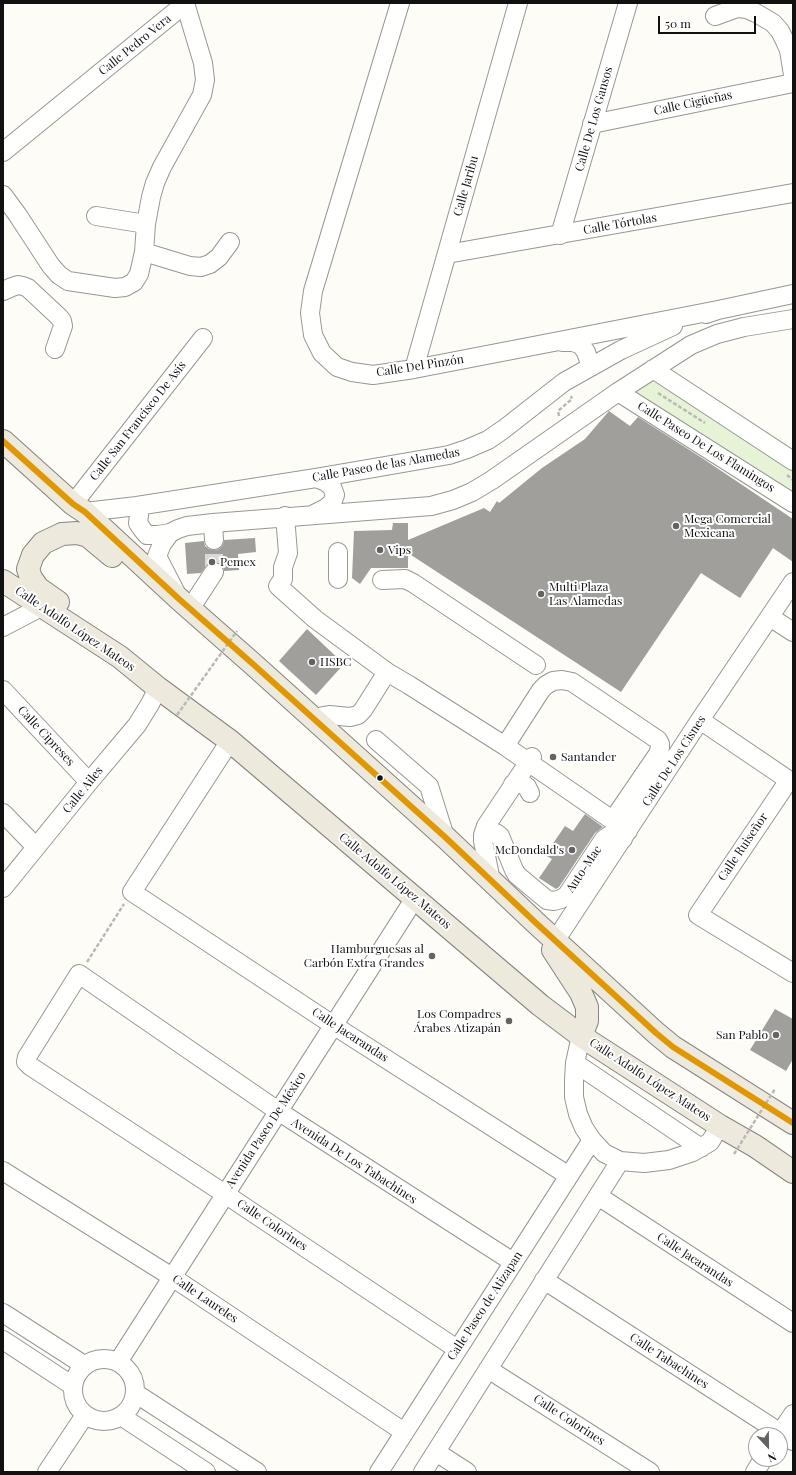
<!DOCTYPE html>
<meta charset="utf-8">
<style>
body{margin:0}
#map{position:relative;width:796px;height:1475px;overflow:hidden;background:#fdfcf7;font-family:"Playfair Display",serif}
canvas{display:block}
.frame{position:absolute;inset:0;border:4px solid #111;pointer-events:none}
.north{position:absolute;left:748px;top:1427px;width:40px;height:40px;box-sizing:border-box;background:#fff;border:1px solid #a0a0a0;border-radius:50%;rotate:158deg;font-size:11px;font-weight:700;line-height:16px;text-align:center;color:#111}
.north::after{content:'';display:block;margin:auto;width:14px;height:18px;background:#646362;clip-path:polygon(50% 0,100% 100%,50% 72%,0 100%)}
.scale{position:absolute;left:658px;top:16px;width:98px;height:18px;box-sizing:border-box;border:2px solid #111;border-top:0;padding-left:5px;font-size:12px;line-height:14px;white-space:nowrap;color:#111;-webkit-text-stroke:3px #fff;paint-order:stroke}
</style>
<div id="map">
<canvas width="796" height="1475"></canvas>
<div class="frame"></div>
<div class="north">N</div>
<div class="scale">50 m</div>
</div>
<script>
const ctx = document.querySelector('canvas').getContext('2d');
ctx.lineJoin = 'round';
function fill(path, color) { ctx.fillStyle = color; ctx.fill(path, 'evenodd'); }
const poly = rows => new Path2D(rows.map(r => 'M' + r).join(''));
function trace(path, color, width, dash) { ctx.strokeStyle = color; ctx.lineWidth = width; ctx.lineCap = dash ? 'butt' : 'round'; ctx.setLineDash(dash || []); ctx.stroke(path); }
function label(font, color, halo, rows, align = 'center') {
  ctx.font = font + ' "Playfair Display",serif'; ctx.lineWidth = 4; ctx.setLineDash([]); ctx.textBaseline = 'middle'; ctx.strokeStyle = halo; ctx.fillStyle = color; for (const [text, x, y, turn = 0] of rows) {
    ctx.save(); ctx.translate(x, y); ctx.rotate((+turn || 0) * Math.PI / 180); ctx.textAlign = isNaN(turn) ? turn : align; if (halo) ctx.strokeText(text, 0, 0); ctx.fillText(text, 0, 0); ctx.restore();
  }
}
const green = poly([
 [653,369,793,461,793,503,618,392]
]);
const building = poly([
 [609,411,630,426,638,417,702,458,793,519,793,562,773,548,740,598,701,573,621,692,408,553,408,568,371,568,360,584,352,578,354,531,392,530,393,523,408,523,408,540,484,508,490,512,497,501,499,503,542,468,585,439],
 [255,538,256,552,238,554,239,570,224,571,223,567,220,563,214,562,209,563,201,573,187,574,185,543,204,541,205,546,209,549,215,550,219,549,223,545,224,540],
 [307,629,344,664,316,695,279,661],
 [585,814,603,827,595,833,559,887,556,889,539,878,552,859,545,855,565,826,573,831],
 [775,1009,793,1019,793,1059,786,1071,750,1050]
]);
const minorTunnel = poly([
 [214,572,214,540]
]);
const path = poly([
 [658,393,705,423],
 [559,416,558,411,572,399,571,396],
 [787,475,793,480],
 [87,962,124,904]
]);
const minor = poly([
 [400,3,313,291,310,313,313,335,322,353,337,367,352,372,373,375,414,369,559,341,718,310],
 [715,16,737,8,747,9,756,13,773,23,780,31,785,41,789,50,793,75],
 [592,124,793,83],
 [3,152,186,3],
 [3,195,17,214,51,266,59,275,68,281,115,288,125,287,134,282,139,274,144,252,146,224,151,197,155,183,162,167,202,95,205,80,203,63,185,3],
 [96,216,146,224],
 [560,235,628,3],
 [144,252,190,266,201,267,210,264,219,257,230,242],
 [447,254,793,193],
 [3,291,12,287,18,285,23,286,28,288,59,317,62,321,63,326,55,349],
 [706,314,718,310,793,294],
 [562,342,573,342,581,345,586,352,591,367],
 [414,369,518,3],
 [653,369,793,461],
 [618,392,793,503],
 [73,504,203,338],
 [137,506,139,515,138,523,142,529,147,535,158,535,170,533],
 [85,512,137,506,316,478,449,455,467,449,488,440,504,429,564,382,621,350,673,326],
 [314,514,326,508,332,503,335,495,332,487,326,482,316,478],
 [285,516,288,553,283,567,283,579,278,586,315,619,387,672,409,685,505,746,628,831],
 [213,523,214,540],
 [338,552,338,579],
 [382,580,405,579,413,583,536,665],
 [176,593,157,556,162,544,170,533,178,529,187,526,213,523,431,506,453,500,472,492,492,480,618,392,691,345,717,334,744,327,793,319],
 [190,609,214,572],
 [770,617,793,632],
 [3,627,41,607],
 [3,690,89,782],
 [313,718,329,715,350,717,358,715,363,710,387,672],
 [700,720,793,783],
 [376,740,429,786,445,837],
 [230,741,132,892,333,1025,569,1176],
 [505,746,541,690,546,685,553,681,562,680,572,682,658,740,660,744,660,748,658,754,617,814],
 [789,780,698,915,793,973],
 [513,784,523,784,527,787,530,793],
 [3,813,36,847],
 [483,835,490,833,496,833,500,836,514,870,517,875,547,900,554,901,561,899,567,895,604,839,610,835,616,835,623,839],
 [491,881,483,841,483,835,486,826,532,757],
 [3,888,89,782,137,725,150,704,158,688],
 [555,941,700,720,793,582],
 [581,1036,575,1063,574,1080,574,1097,578,1114,584,1128,592,1140,604,1153,620,1161,644,1163,669,1160,693,1152,710,1142,720,1126],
 [575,1063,701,1148],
 [3,1171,172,1277,404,1432],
 [598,1196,793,1323],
 [544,1280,793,1441],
 [3,1313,84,1365],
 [3,1340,73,1386],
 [457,1349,225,1194,30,1066,26,1062,27,1057,79,974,278,1111,513,1262],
 '73 1390a31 31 0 1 1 62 0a31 31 0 1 1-62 0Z',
 [118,1362,415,898],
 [488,1369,650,1472],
 [135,1393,257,1472],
 [121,1416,206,1472],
 [779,1435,793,1414],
 [436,1452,467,1472],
 [47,1472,85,1415],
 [379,1472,592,1140],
 [423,1472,620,1161],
 [755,1472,763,1459]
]);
const major = poly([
 [3,441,73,504,85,512,179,599,254,665,445,837,536,923,656,1033,673,1047,793,1123],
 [3,581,120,657,158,688,230,741,540,1005,581,1036,720,1126,755,1146,793,1172],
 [58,602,38,588,31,578,28,569,33,555,43,543,62,534,77,533,88,536,112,556],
 [553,950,581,993,587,1007,587,1021,581,1036]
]);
const pathBridge = poly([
 [177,715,237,631],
 [734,1154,775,1089]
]);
const bus1 = poly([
 [3,441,73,504,85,512,179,599,254,665,445,837,536,923,656,1033,673,1047,793,1123]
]);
const markers = [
 [676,526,4,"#646362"],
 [380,550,4,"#646362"],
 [212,562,4,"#646362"],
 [541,594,4,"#646362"],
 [312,662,4,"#646362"],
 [553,757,4,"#646362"],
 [380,778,3.5,"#111"],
 [572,850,4,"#646362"],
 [432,956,4,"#646362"],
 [509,1021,4,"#646362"],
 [776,1035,4,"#646362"]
];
const streetNames = [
 ["Calle Pedro Vera",135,45,-39],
 ["Calle Cigüeñas",693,103,-12],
 ["Calle De Los Gansos",594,119,-74],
 ["Calle Jaribu",466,186,-74],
 ["Calle Tórtolas",620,224,-10],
 ["Calle Del Pinzón",420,366,-9],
 ["Calle San Francisco De Asís",138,421,-52],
 ["Calle Paseo De Los Flamingos",706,447,32],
 ["Calle Paseo de las Alamedas",386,465,-10],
 ["Calle Adolfo López Mateos",75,629,34],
 ["Calle Cipreses",46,736,47],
 ["Calle De Los Cisnes",674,761,-57],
 ["Calle Ailes",83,790,-51],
 ["Calle Ruiseñor",743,847,-56],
 ["Auto-Mac",584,869,-56],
 ["Calle Adolfo López Mateos",395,881,40],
 ["Calle Jacarandas",350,1035,33],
 ["Calle Adolfo López Mateos",650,1080,33],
 ["Avenida Paseo De México",266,1130,-57],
 ["Avenida De Los Tabachines",354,1161,33],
 ["Calle Colorines",272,1225,34],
 ["Calle Jacarandas",695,1260,33],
 ["Calle Laureles",205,1299,34],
 ["Calle Paseo de Atizapan",485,1306,-57],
 ["Calle Tabachines",669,1361,33],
 ["Calle Colorines",569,1420,33]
];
const poiNames = [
 ["Mega Comercial",684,519],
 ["Mexicana",684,533],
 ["Vips",388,550],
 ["Pemex",220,562],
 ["Multi Plaza",549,587],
 ["Las Alamedas",549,601],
 ["HSBC",320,662],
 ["Santander",561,757],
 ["McDondald's",564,850,"right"],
 ["Hamburguesas al",424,949,"right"],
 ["Carbón Extra Grandes",424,963,"right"],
 ["Los Compadres",501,1014,"right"],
 ["Árabes Atizapán",501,1028,"right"],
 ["San Pablo",768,1035,"right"]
];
fill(green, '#e7f3d7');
fill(building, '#a19f9c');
trace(minorTunnel, '#dad9d4', 18, [18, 9]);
trace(minor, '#979795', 20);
trace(major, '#858482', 24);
trace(path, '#b9b9b8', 2.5, [4, 2]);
trace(minor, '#fffffe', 18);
trace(major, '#ede9dc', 22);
trace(pathBridge, '#b9b9b8', 2.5, [4, 2]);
trace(bus1, '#e09702', 6);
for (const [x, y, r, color] of markers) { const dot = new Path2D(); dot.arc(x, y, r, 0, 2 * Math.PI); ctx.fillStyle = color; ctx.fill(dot); trace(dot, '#fff', 1.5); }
label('12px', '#111', '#fff', streetNames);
label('12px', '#111', '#fff', poiNames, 'left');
</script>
